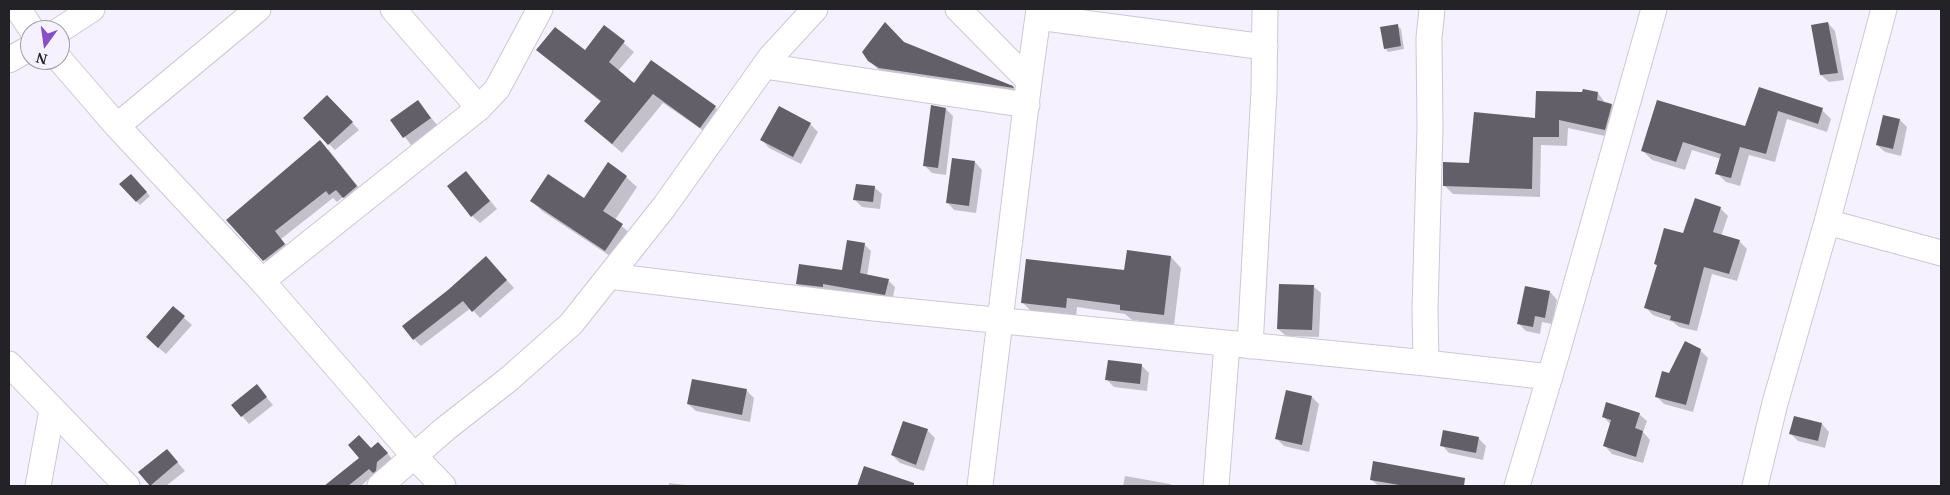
<!DOCTYPE html>
<style>
body{margin:0}
#map{position:relative;width:1950px;height:495px;overflow:hidden;background:#f6f1fe;font-family:"Noto Serif",serif}
canvas{display:block}
.frame{position:absolute;inset:0;border:10px solid #232226;pointer-events:none}
.north{position:absolute;left:20px;top:20px;width:50px;height:50px;box-sizing:border-box;background:#f6f1fe;border:1px solid #a29ea8;border-radius:50%;rotate:194deg;font-size:14px;font-weight:700;line-height:20px;text-align:center;color:#232226}
.north::after{content:'';display:block;margin:auto;width:18px;height:22px;background:#874ec5;clip-path:polygon(50% 0,100% 100%,50% 72%,0 100%)}
</style>
<div id="map">
<canvas width="1950" height="495"></canvas>
<div class="frame"></div>
<div class="north">N</div>
</div>
<script>
const ctx = document.querySelector('canvas').getContext('2d');
ctx.lineJoin = 'round';
function fill(path, color) { ctx.fillStyle = color; ctx.fill(path, 'evenodd'); }
const poly = rows => new Path2D(rows.map(r => 'M' + r).join(''));
function trace(path, color, width, dash) { ctx.strokeStyle = color; ctx.lineWidth = width; ctx.lineCap = dash ? 'butt' : 'round'; ctx.setLineDash(dash || []); ctx.stroke(path); }
const shadow = poly([
 [1828,23,1835,31,1844,80,1829,82,1821,75,1812,26],
 [604,26,634,52,618,71,635,84,715,107,725,117,711,136,663,103,622,153,585,121,601,102,538,50,585,51],
 [1397,26,1401,29,1404,49,1388,52,1385,48],
 [905,44,1013,87,1024,98,881,72,869,61],
 [1759,89,1822,110,1831,119,1827,132,1787,119,1775,162,1749,155,1740,186,1726,182,1717,173,1721,159,1692,150,1685,170,1652,160,1643,151,1745,128],
 [1598,93,1606,104,1612,105,1620,114,1614,138,1568,128,1567,146,1541,145,1540,197,1453,194,1444,185,1470,164,1536,120],
 [327,96,359,130,335,150,329,144],
 [418,102,438,126,411,145,392,120],
 [946,109,953,116,946,175,932,173,924,165],
 [1900,120,1907,127,1901,156,1885,152,1877,145],
 [810,124,818,132,801,164,769,148,762,140],
 [328,149,364,194,351,205,343,197,337,202,333,198,281,239,292,252,272,268,228,220],
 [975,162,982,170,976,213,954,210,947,202],
 [131,175,150,196,140,205,121,184],
 [626,177,637,187,615,220,633,236,616,260,542,211,532,201,584,200],
 [473,180,497,209,480,223,472,216],
 [874,187,882,194,880,209,862,207,855,200],
 [1720,208,1728,216,1721,236,1739,241,1747,249,1737,281,1712,274,1697,331,1679,327,1673,322,1653,315,1646,308,1684,235],
 [864,244,871,251,867,276,888,280,895,287,892,301,829,290,829,293,804,290,797,284,843,271],
 [1171,257,1181,268,1174,325,1132,320,1125,314,1077,307,1076,317,1033,313,1022,302],
 [493,265,514,288,480,318,471,308,421,346,414,339],
 [1313,286,1321,293,1319,337,1286,336,1278,329],
 [1550,292,1557,300,1552,324,1542,322,1540,334,1526,331,1519,324],
 [173,308,192,325,166,354,155,345],
 [1700,350,1708,358,1693,412,1664,404,1656,396,1670,375],
 [1141,365,1149,373,1147,391,1114,387,1107,380],
 [693,380,747,391,754,398,750,422,696,411,688,404],
 [257,386,273,405,249,424,242,416],
 [1312,397,1319,404,1309,452,1284,446,1277,439],
 [1639,414,1647,421,1643,432,1650,440,1643,463,1612,454,1605,446,1611,425,1603,416],
 [1822,424,1829,432,1825,448,1798,441,1791,434],
 [927,430,935,438,924,471,900,463,892,455],
 [1478,438,1486,446,1483,460,1449,453,1442,445],
 [384,449,392,459,361,486,326,486,361,458],
 [174,458,185,471,166,486,152,486,140,472],
 [1125,476,1170,484,1173,486,1123,486],
 [1371,479,1444,481,1443,486,1378,486],
 [669,483,694,486,669,486]
]);
const building = poly([
 [885,22,904,42,1013,86,1014,88,879,68,868,61,862,52],
 [1828,22,1838,73,1820,75,1811,25],
 [1398,24,1401,46,1384,49,1380,27],
 [604,25,625,41,609,62,634,83,651,60,716,106,700,128,653,94,612,144,584,121,601,101,536,50,555,27,585,50],
 [1759,87,1823,108,1818,124,1778,111,1766,154,1740,147,1731,178,1715,174,1721,154,1683,142,1676,162,1641,151,1657,100,1745,126],
 [1583,89,1598,92,1597,100,1612,104,1605,130,1559,120,1559,137,1533,137,1532,189,1443,186,1443,162,1469,163,1474,112,1535,118,1536,91,1582,92],
 [327,95,353,122,328,145,303,118],
 [418,100,431,118,403,138,390,120],
 [931,105,946,108,938,168,923,166],
 [779,106,811,123,793,157,760,140],
 [1883,115,1900,119,1893,149,1876,145],
 [320,140,357,186,343,198,336,190,329,195,326,191,275,231,285,244,263,261,226,220],
 [952,158,975,161,969,206,946,203],
 [608,162,627,176,603,211,623,224,605,251,530,201,548,174,584,198],
 [466,171,490,201,471,217,447,186],
 [131,174,147,192,136,202,119,184],
 [856,184,875,186,873,202,853,200],
 [1695,198,1721,207,1713,232,1740,240,1729,274,1704,267,1689,325,1670,320,1671,316,1644,308,1657,265,1654,264,1664,228,1683,233],
 [847,240,865,243,860,273,889,279,885,295,823,284,823,287,796,284,799,264,842,270],
 [1127,250,1171,256,1164,315,1120,310,1120,305,1067,298,1066,308,1021,303,1026,259,1124,270],
 [486,256,507,280,472,312,463,301,413,340,402,326,448,290],
 [1279,284,1314,285,1312,330,1277,329],
 [1525,286,1550,291,1545,318,1535,316,1533,327,1517,324],
 [173,306,185,316,158,348,146,337],
 [1685,341,1701,349,1686,405,1655,397,1662,371,1669,373],
 [1108,360,1142,364,1140,384,1105,380],
 [692,379,747,389,742,415,687,404],
 [257,384,267,397,241,417,231,405],
 [1286,390,1312,396,1302,445,1275,439],
 [1606,402,1640,413,1635,428,1643,431,1636,457,1603,446,1611,420,1602,417],
 [1794,416,1822,423,1818,441,1789,434],
 [903,421,928,429,916,465,891,455],
 [1443,430,1479,437,1476,453,1440,446],
 [359,435,371,448,378,442,388,453,377,462,376,471,373,473,369,469,348,486,324,486,359,458,348,445],
 [167,449,178,462,150,486,138,472],
 [1373,461,1465,478,1464,486,1405,486,1370,480],
 [864,466,914,483,914,486,857,486]
]);
const street = poly([
 [18,9,32,30],
 [393,9,479,108],
 [958,9,1029,81],
 [1038,17,1265,47],
 [60,30,92,9],
 [9,60,30,48],
 [60,60,117,126,262,281,415,457,443,486],
 [764,66,1027,105],
 [117,126,258,9],
 [1827,222,1941,253],
 [609,276,874,308,1426,363,1550,377],
 [262,281,479,108,497,89,540,9],
 [1250,346,1264,91,1265,9],
 [1426,363,1425,310,1430,128,1429,38,1432,9],
 [9,364,127,486],
 [38,486,52,410],
 [380,486,445,429,509,379,571,324,664,207,770,58,815,9],
 [980,486,1029,81,1039,9],
 [1216,486,1227,344],
 [1517,486,1558,349,1654,9],
 [1755,486,1775,403,1827,222,1884,9]
]);
fill(shadow, '#0003');
fill(building, '#635f69');
trace(street, '#ccc8d4', 27);
trace(street, '#fff', 25);
</script>
